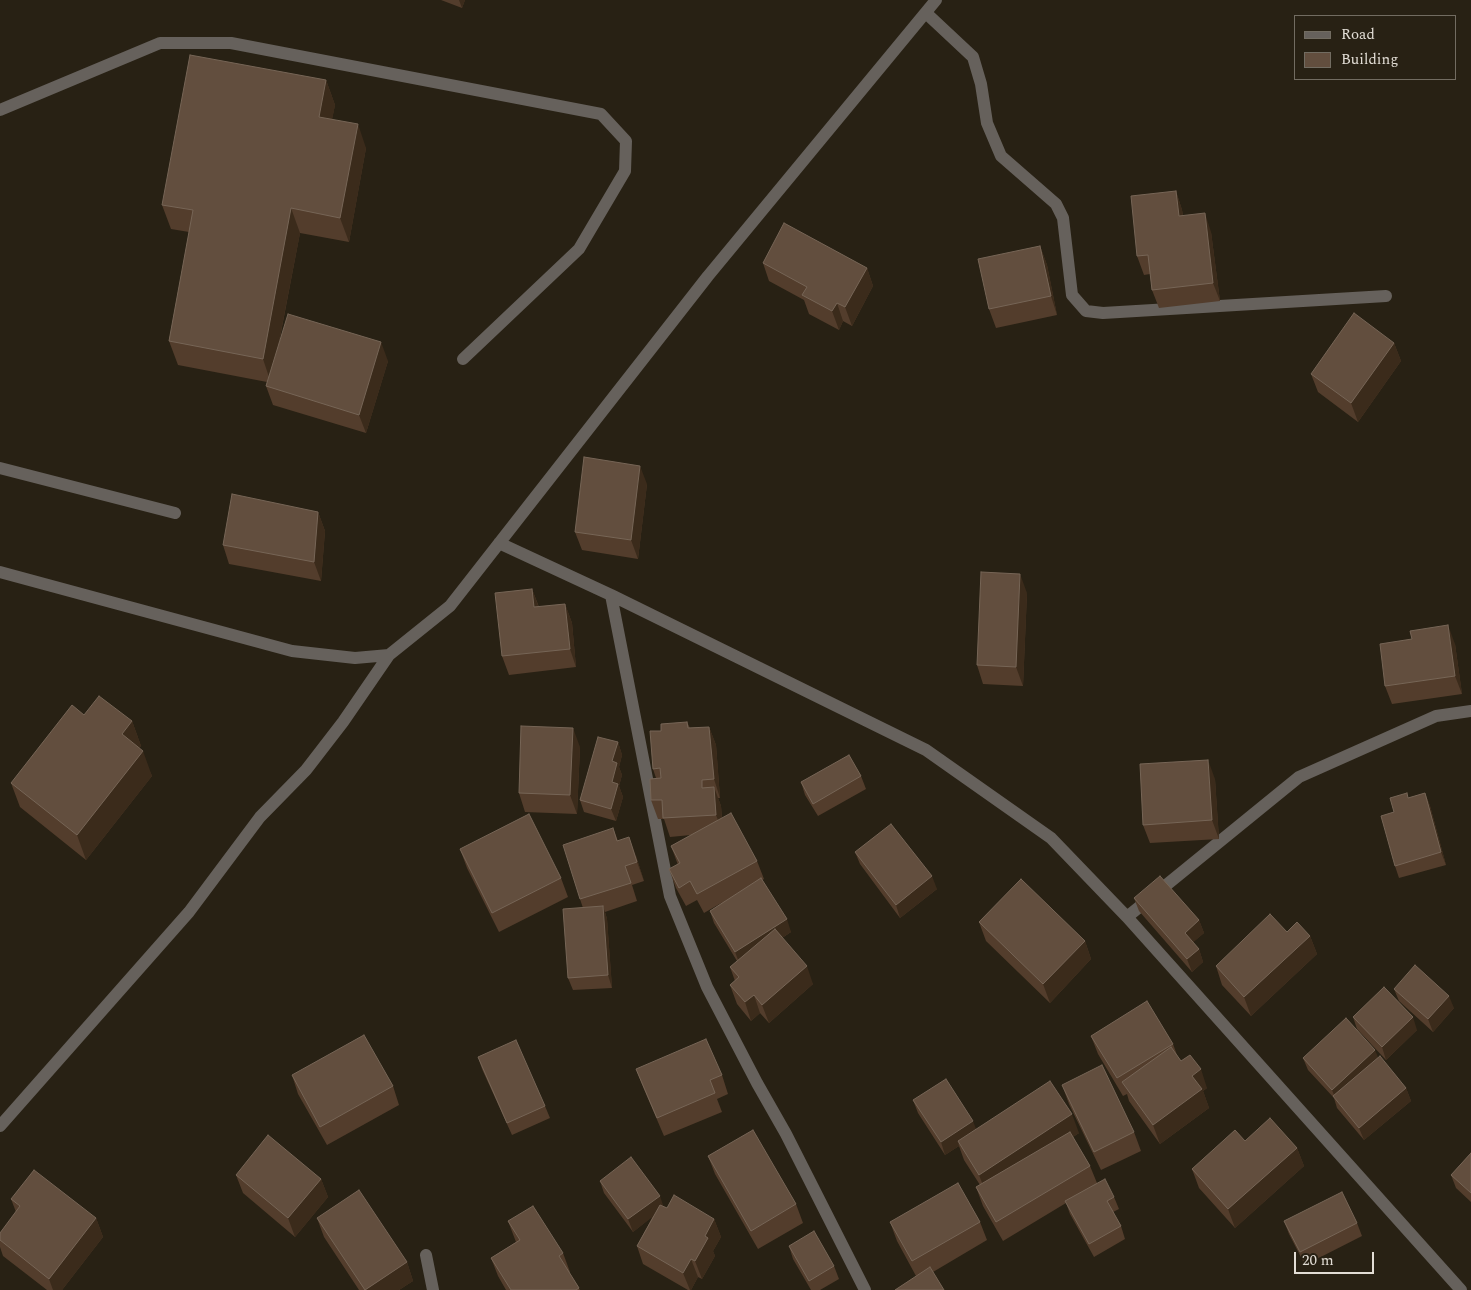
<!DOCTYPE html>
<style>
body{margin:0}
#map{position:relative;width:1471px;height:1290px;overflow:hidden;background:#282114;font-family:Spectral,serif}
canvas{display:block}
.legend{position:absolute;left:1294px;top:15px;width:162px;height:65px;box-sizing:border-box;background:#282114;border:1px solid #726c61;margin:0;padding:6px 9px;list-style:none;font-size:15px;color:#e2ddd5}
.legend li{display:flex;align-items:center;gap:10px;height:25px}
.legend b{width:25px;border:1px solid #726c61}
.scale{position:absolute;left:1294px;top:1252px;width:80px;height:22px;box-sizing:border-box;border:2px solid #e2ddd5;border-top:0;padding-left:6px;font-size:15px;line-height:18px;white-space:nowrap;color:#e2ddd5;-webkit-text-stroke:4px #282114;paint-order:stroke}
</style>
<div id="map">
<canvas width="1471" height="1290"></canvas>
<ul class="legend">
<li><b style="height:6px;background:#66615c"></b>Road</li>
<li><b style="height:14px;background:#624e3e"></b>Building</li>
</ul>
<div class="scale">20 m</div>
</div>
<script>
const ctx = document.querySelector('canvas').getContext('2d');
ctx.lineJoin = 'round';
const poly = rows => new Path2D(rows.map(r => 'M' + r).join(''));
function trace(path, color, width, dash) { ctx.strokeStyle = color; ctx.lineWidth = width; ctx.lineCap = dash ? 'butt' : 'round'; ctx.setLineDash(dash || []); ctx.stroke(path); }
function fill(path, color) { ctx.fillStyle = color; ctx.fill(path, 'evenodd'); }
const street = poly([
 [926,13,973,57,981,84,987,123,1001,156,1056,204,1063,218,1072,295,1086,311,1103,313,1386,296],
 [0,110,160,43,231,43,601,114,626,141,625,171,579,249,463,359],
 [0,468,175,513],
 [499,543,611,595,926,750,1051,838,1127,917,1461,1290],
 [0,572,292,651,355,658,389,655,450,606,708,276,936,0],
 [611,595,670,896,707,987,757,1083,786,1134,865,1290],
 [1127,917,1299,777,1436,716,1471,711],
 [0,1126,189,912,260,817,306,770,343,722,389,655],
 [426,1255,433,1290]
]);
const wall = poly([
 [441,0,465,0,462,8],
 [326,80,335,105,332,119,366,148,349,242,300,233,278,348,388,361,366,433,273,405,266,386,267,382,178,365,169,341,189,232,171,229,162,205],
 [1176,191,1182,210,1183,216,1211,232,1220,301,1159,308,1152,290,1150,274,1144,275,1137,256],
 [1040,246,1047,265,1057,315,996,328,989,309],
 [763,263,867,268,873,286,852,326,843,321,839,330,809,314,804,300,769,281],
 [1394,343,1401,361,1358,422,1318,392,1311,374],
 [647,484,638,559,582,550,575,532],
 [318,512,325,531,321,581,229,564,223,545],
 [532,589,539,607,565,604,572,623,576,667,509,675,502,656],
 [1027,593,1023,686,983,684,977,665],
 [1455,644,1462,694,1392,704,1385,686],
 [84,715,132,721,141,746,139,748,152,776,86,860,20,807,11,783],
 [687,722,690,728,709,727,716,745,720,798,718,798,721,806,722,818,757,861,764,879,762,880,791,932,782,938,813,984,769,1023,760,1013,751,1021,737,1004,730,985,735,981,730,967,737,961,714,923,710,911,723,902,704,913,697,900,686,906,676,888,669,869,678,865,671,846,691,835,670,837,664,819,658,819,651,800,656,778,653,769,661,731],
 [618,742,622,755,619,767,622,775,619,786,623,797,616,821,584,812,580,800],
 [580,747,577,814,525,812,519,793],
 [861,776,866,789,818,816,805,795,801,782],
 [1215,779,1219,839,1150,843,1143,825],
 [1425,793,1430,806,1446,865,1399,878,1395,866,1394,812,1408,798],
 [613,828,618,841,636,856,644,881,632,885,637,901,605,912,607,919,612,988,573,990,568,978,583,908,580,899],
 [460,849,561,878,568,897,499,932,467,868],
 [855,852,937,889,900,918,860,864],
 [1134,898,1199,920,1204,933,1193,942,1199,949,1203,962,1192,972,1139,911],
 [979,922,1085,941,1091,959,1050,1003,986,941],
 [1287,932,1310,936,1317,954,1251,1016,1222,985,1216,966],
 [1394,989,1454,1008,1433,1032,1399,1001],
 [1353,1017,1417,1030,1386,1060,1357,1029],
 [1091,1036,1173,1044,1177,1055,1181,1061,1207,1088,1203,1091,1209,1108,1160,1144,1129,1101,1127,1094,1123,1096,1098,1054],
 [478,1057,545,1106,550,1118,512,1135,482,1069],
 [1378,1057,1406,1088,1411,1101,1364,1140,1337,1108,1334,1098,1308,1070,1303,1058],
 [636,1069,722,1075,728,1094,717,1099,722,1112,664,1136,643,1087],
 [292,1075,393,1086,399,1105,327,1145,298,1094],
 [1062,1085,1134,1132,1141,1151,1101,1170,1069,1104],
 [913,1100,976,1130,1079,1133,1073,1137,1090,1166,1097,1183,1114,1197,1119,1209,1113,1212,1121,1226,1125,1239,1094,1257,1070,1214,1066,1203,1003,1241,983,1206,976,1187,980,1185,964,1160,959,1146,945,1155,918,1113],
 [1245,1141,1297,1148,1304,1166,1235,1228,1199,1188,1192,1169],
 [1471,1153,1471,1202,1456,1188,1451,1175],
 [708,1156,796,1204,803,1223,758,1249,715,1174],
 [236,1175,321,1179,328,1197,295,1237,243,1193],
 [600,1181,667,1208,714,1219,721,1237,713,1251,715,1256,702,1279,698,1277,691,1290,688,1290,643,1264,637,1246,653,1216,633,1232,604,1193],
 [11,1199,96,1218,103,1237,62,1290,47,1290,3,1256,0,1247,0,1233,16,1212],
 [317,1218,407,1262,413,1281,399,1290,359,1290,324,1237],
 [508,1221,563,1253,570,1272,569,1272,580,1290,506,1290,498,1276,491,1258,516,1242],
 [1284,1221,1357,1223,1362,1236,1305,1265,1289,1234],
 [890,1222,980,1222,987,1240,933,1272,916,1276,897,1241],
 [789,1246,834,1266,839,1279,820,1290,811,1290,793,1259]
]);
const shadedWall = poly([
 [459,0,465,0,462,8],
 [326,80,335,105,328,141,319,117],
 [358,124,366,148,349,242,340,218],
 [1176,191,1182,210,1186,235,1179,216],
 [291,208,300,233,271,383,263,359],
 [1205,213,1211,232,1220,301,1213,283],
 [1040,246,1047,265,1057,315,1051,296],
 [867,268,873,286,852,326,845,307],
 [837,303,843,321,839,330,832,311],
 [381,342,388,361,366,433,359,415],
 [1394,343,1401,361,1358,422,1351,403],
 [640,466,647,484,638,559,631,540],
 [318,512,325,531,321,581,314,562],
 [1020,574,1027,593,1023,686,1016,667],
 [532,589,539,608,534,607],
 [565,604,572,623,576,667,570,649],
 [1448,625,1455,644,1462,694,1455,676],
 [132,721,141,746,130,759,122,734],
 [709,727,716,745,720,798,714,779],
 [573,728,580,747,577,814,570,795],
 [618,742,622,755,619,767,622,775,619,786,623,797,616,821,611,809,612,782,612,761],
 [143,751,152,776,86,860,77,835],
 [1208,760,1215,779,1219,839,1212,820],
 [714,787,721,806,723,833,716,815],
 [1425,793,1430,806,1446,865,1441,852],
 [629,837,636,856,644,881,637,862],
 [932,876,937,889,900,918,896,905],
 [603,906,607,919,612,988,608,975],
 [787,919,791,932,740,965,735,952],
 [1199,920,1204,933,1190,945,1185,933],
 [1310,936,1317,954,1251,1016,1244,997],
 [1085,941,1091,959,1050,1003,1043,984],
 [1199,949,1203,962,1192,972,1187,959],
 [807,966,813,984,769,1023,762,1005],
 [754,995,760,1013,751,1021,745,1002],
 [1449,996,1454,1008,1433,1032,1428,1019],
 [1413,1017,1417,1030,1386,1060,1382,1047],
 [1375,1050,1380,1062,1336,1100,1332,1090],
 [1201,1069,1207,1088,1203,1091,1209,1108,1160,1144,1153,1125,1192,1076],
 [1406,1088,1411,1101,1364,1140,1359,1128],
 [1072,1114,1079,1133,986,1193,979,1175],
 [973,1121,978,1134,958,1141,959,1146,945,1155,941,1142],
 [1297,1148,1304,1166,1235,1228,1228,1209],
 [321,1179,328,1197,295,1237,288,1218],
 [660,1196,664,1208,633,1232,628,1219],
 [96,1218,103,1237,62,1290,53,1290,49,1279],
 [714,1219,721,1237,713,1251,715,1256,702,1279,695,1261,705,1236],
 [691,1259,698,1277,691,1290,690,1290,683,1273],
 [407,1262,413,1281,399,1290,365,1290]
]);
const building = poly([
 [190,55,326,80,319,117,358,124,340,218,291,208,263,359,169,341,193,210,162,205,190,55],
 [1176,191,1179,216,1205,213,1213,283,1152,290,1148,255,1137,256,1131,196,1176,191],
 [784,223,867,268,845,307,837,303,832,311,802,295,807,287,763,263,784,223],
 [1040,246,1051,296,989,309,978,259,1040,246],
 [1354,313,1394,343,1351,403,1311,374,1354,313],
 [288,314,381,342,359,415,266,386,288,314],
 [584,457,640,466,631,540,575,532,584,457],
 [232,494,318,512,314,562,223,545,232,494],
 [981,572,1020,574,1016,667,977,665,981,572],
 [532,589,534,607,565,604,570,649,502,656,495,593,532,589],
 [1448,625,1455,676,1385,686,1380,644,1412,639,1410,631,1448,625],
 [99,696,132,721,122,734,143,751,77,835,11,783,72,705,84,715,99,696],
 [687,722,688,728,709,727,714,779,702,780,702,788,714,787,716,815,663,818,662,800,651,800,650,779,661,778,660,768,653,769,650,731,661,731,661,724,687,722],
 [521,726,573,728,570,795,519,793,521,726],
 [598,737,618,742,612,761,617,763,612,782,618,784,611,809,580,800,598,737],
 [849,755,861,776,813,804,801,782,849,755],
 [1208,760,1212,820,1143,825,1140,764,1208,760],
 [1407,793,1408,798,1425,793,1441,852,1395,866,1381,816,1394,812,1390,798,1407,793],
 [731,813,757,861,697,894,690,881,679,888,669,869,680,863,671,846,731,813],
 [529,814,561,878,492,913,460,849,529,814],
 [891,824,932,876,896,905,855,852,891,824],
 [613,828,617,841,629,837,637,862,625,866,631,883,580,899,563,845,613,828],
 [1160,876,1199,920,1185,933,1199,949,1187,959,1134,898,1160,876],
 [761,878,787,919,735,952,710,911,761,878],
 [1021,879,1085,941,1043,984,979,922,1021,879],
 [603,906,608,975,568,978,563,909,603,906],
 [1270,914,1287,932,1297,922,1310,936,1244,997,1216,966,1270,914],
 [775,929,807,966,762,1005,754,995,745,1002,730,985,739,977,730,967,775,929],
 [1415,965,1449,996,1428,1019,1394,989,1415,965],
 [1384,987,1413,1017,1382,1047,1353,1017,1384,987],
 [1147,1001,1173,1044,1117,1078,1091,1036,1147,1001],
 [1346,1018,1375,1050,1332,1090,1303,1058,1346,1018],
 [364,1035,393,1086,320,1127,292,1075,364,1035],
 [706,1039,722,1075,710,1080,715,1093,657,1118,636,1069,706,1039],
 [516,1040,545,1106,507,1123,478,1057,516,1040],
 [1171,1047,1181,1061,1190,1055,1201,1069,1192,1076,1202,1089,1153,1125,1122,1082,1171,1047],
 [1380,1056,1406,1088,1359,1128,1333,1096,1380,1056],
 [1102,1065,1134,1132,1094,1152,1062,1085,1102,1065],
 [946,1079,973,1121,941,1142,913,1100,946,1079],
 [1050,1081,1072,1114,979,1175,958,1141,1050,1081],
 [1270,1118,1297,1148,1228,1209,1192,1169,1235,1130,1245,1141,1270,1118],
 [753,1130,796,1204,751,1231,708,1156,753,1130],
 [1070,1132,1090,1166,996,1222,976,1187,1070,1132],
 [268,1135,321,1179,288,1218,236,1175,268,1135],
 [1471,1153,1471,1193,1451,1175,1471,1153],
 [631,1157,660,1196,628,1219,600,1181,631,1157],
 [34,1170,96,1218,49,1279,0,1240,0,1233,20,1206,11,1199,34,1170],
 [1105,1179,1114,1197,1107,1201,1121,1226,1089,1244,1065,1201,1105,1179],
 [958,1183,980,1222,912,1261,890,1222,958,1183],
 [359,1190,407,1262,365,1290,317,1218,359,1190],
 [1342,1192,1357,1223,1300,1252,1284,1221,1342,1192],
 [674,1195,714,1219,705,1236,708,1238,695,1261,691,1259,683,1273,637,1246,660,1205,667,1208,674,1195],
 [533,1206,563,1253,559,1256,579,1288,576,1290,511,1290,491,1258,520,1240,508,1221,533,1206],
 [814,1231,834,1266,809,1281,789,1246,814,1231],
 [930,1267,944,1290,895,1290,930,1267]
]);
trace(street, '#66615c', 12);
fill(wall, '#533d2c');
fill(shadedWall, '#3b2b1b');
fill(building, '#624e3e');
trace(building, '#766556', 1);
</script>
